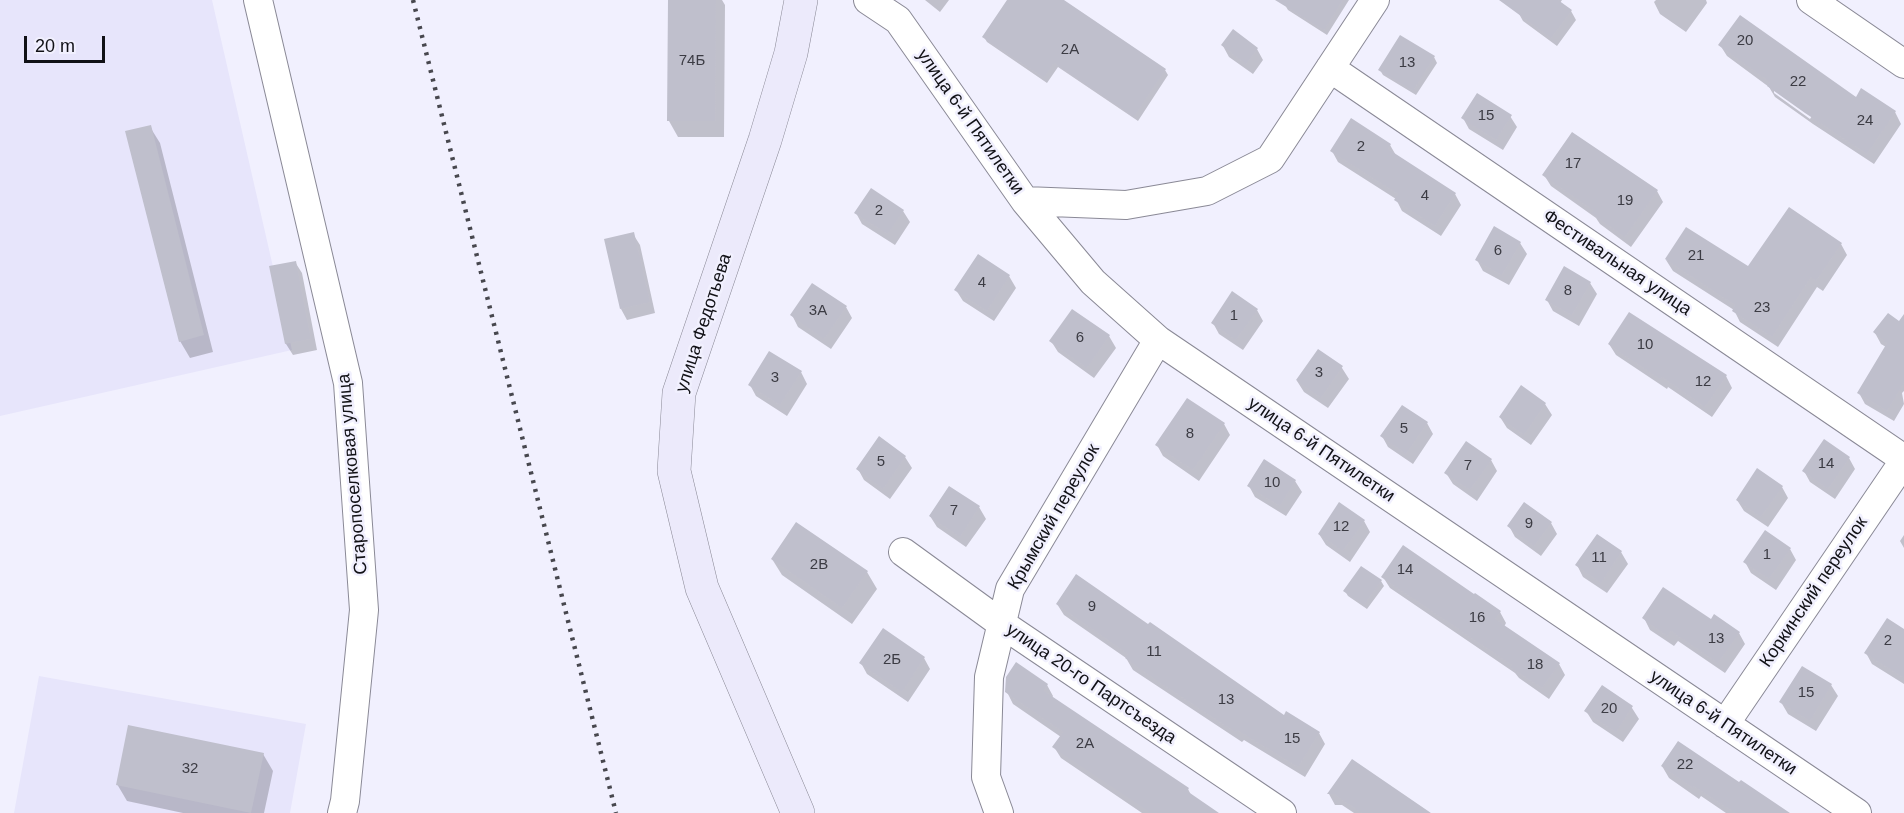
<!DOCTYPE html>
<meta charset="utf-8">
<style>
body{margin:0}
#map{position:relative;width:1904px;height:813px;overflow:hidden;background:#f1f0fe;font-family:Arial,sans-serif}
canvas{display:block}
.scale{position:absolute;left:24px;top:36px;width:81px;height:27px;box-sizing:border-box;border:3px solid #111116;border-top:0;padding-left:8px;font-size:18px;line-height:21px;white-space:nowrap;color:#111116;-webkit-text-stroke:4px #f1f0fe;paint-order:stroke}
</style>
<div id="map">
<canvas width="1904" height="813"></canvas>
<div class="scale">20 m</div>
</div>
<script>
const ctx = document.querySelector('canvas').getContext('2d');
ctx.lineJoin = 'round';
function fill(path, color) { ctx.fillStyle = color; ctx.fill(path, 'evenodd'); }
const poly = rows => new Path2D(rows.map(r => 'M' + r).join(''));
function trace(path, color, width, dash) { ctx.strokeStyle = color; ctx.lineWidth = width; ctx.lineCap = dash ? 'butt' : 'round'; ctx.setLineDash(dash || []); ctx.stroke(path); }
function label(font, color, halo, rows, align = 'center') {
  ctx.font = font + ' Arial,sans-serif'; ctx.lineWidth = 5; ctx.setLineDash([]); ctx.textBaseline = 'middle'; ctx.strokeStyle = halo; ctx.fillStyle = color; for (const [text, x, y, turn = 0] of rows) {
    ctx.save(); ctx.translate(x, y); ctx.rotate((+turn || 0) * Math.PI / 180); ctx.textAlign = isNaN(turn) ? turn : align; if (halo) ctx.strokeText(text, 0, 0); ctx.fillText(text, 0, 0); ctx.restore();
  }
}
const built = poly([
 [0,0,212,0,292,350,0,416],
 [39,676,306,724,290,813,14,813]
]);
const shadow = poly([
 [670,0,722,0,725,5,724,137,678,137,669,121],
 [925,0,949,0,940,12],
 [1009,0,1061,0,1165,70,1168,75,1138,121,1058,67,1047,83,987,42,984,37],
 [1288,0,1349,0,1327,35,1288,10,1285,5],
 [1527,0,1562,0,1560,3,1571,11,1576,20,1557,46,1523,21,1518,12],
 [1656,0,1706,0,1707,3,1686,32,1660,14,1654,2],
 [1720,45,1895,112,1901,124,1874,164,1813,124,1775,97,1769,87,1727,56],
 [1774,89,1812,116,1810,119,1774,93],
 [1223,46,1257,49,1263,60,1253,74,1229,57],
 [1434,57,1437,63,1416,95,1383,75,1380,70],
 [1510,116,1517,127,1503,150,1469,129,1463,118],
 [150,127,160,143,213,352,190,358,180,341],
 [1390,145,1397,157,1455,194,1461,205,1441,236,1402,211,1396,199,1338,162,1332,151],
 [1544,175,1657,191,1663,202,1631,247,1600,224,1596,218,1551,186],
 [903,211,910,222,895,245,862,224,856,213],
 [633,234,640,245,655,313,627,320,621,309],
 [1520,243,1527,254,1509,285,1483,271,1477,260],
 [1841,244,1847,255,1823,291,1817,287,1778,347,1740,322,1734,310,1673,271,1666,260,1748,268],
 [978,256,1009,276,1016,288,994,321,963,301,956,290],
 [295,262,302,273,317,350,293,355,286,344,271,267],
 [1590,283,1597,294,1579,326,1553,311,1547,300],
 [846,307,852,318,831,349,798,327,792,315],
 [1257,310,1263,321,1243,350,1219,334,1213,323],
 [1072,311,1109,336,1116,348,1094,378,1058,352,1051,341],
 [1904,327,1904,391,1902,393,1904,404,1894,421,1865,404,1859,393,1886,347,1881,344,1875,333],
 [1609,344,1726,376,1732,388,1712,417,1668,387,1667,389,1616,355],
 [1318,351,1342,368,1349,379,1328,408,1304,392,1297,381],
 [801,372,807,384,787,416,756,396,750,385],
 [1545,404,1552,415,1531,445,1507,428,1500,417],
 [1427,423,1433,434,1413,464,1388,447,1382,436],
 [1224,424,1230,435,1199,481,1163,456,1157,445],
 [879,439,905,457,912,468,890,499,864,480,858,469],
 [1849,458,1855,469,1835,499,1810,482,1804,471],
 [1491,460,1497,471,1477,501,1453,484,1446,473],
 [1295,481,1302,492,1286,516,1255,497,1249,486],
 [1782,487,1788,498,1768,527,1744,511,1737,500],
 [950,488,979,507,986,519,966,547,937,527,930,516],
 [1364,521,1370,532,1350,562,1326,545,1319,534],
 [1551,523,1557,534,1541,556,1515,537,1509,526],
 [1904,535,1904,548,1900,541],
 [1597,536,1621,552,1628,564,1607,593,1583,577,1577,565],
 [1790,549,1796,560,1776,590,1751,573,1745,562],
 [772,559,867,572,877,589,852,624,782,575],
 [1383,577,1500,612,1506,623,1504,627,1559,664,1565,675,1549,699,1519,678,1515,673,1390,588],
 [1381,581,1384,586,1367,609,1348,596,1345,591],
 [1057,604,1149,626,1284,717,1319,733,1325,744,1305,777,1244,740,1242,742,1133,670,1126,658,1064,615],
 [1644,618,1711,621,1739,633,1745,644,1725,673,1678,641,1674,646,1650,630],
 [1904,631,1904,684,1872,664,1866,653],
 [924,658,930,669,908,702,867,674,861,663],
 [1047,685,1053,696,1052,698,1188,789,1192,797,1217,813,1142,813,1061,758,1054,747,1061,737,1013,704,1007,692],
 [1831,685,1838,696,1816,731,1788,714,1781,702],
 [1602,687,1632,708,1639,719,1623,742,1593,722,1586,711],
 [263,754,273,771,264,813,183,813,127,801,117,784],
 [1352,761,1429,813,1354,813,1342,805,1335,805,1329,794],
 [1662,766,1778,813,1726,813,1701,796,1699,799,1669,778]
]);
const building = poly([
 [668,0,716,0,715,121,667,121],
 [1007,0,1064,0,1166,69,1134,117,1054,63,1044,78,982,37],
 [1275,0,1343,0,1324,30],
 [1499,0,1558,0,1572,10,1551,38],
 [1740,15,1856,97,1861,88,1896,111,1867,154,1805,113,1767,86,1770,82,1718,45],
 [1233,29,1258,48,1246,64,1221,45],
 [1400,35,1435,56,1413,91,1378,70],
 [1477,93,1512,115,1496,140,1461,118],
 [1351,118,1391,144,1388,149,1456,193,1435,226,1394,200,1398,194,1330,151],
 [151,125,204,335,179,342,125,131],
 [1572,132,1658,190,1625,237,1591,213,1593,210,1542,175],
 [871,188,904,210,888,234,854,213],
 [1789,207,1842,243,1816,281,1811,277,1772,337,1732,311,1735,305,1665,259,1686,227,1748,266],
 [1494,226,1521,242,1502,275,1475,260],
 [634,232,650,302,620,309,604,239],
 [978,254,1010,275,987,311,954,290],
 [296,261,311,339,285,344,269,266],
 [1564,266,1591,282,1572,315,1545,300],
 [812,283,847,306,824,339,790,315],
 [1232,291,1258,309,1236,340,1211,323],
 [1072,309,1110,335,1087,368,1049,341],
 [1629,312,1727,375,1705,407,1662,377,1660,379,1608,344],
 [1888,313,1899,321,1904,314,1904,383,1887,411,1857,393,1887,343,1873,332],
 [1318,349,1343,366,1321,398,1296,380],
 [769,351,802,371,780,405,748,385],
 [1521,385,1546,403,1524,435,1499,417],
 [1187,398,1225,423,1193,470,1155,445],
 [1402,405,1428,422,1406,454,1380,436],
 [879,436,906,456,883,489,856,469],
 [1824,439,1850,457,1828,489,1802,471],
 [1466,441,1492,459,1470,490,1444,473],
 [1264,459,1296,480,1280,506,1247,486],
 [1757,468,1783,486,1761,517,1736,500],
 [949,486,980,506,960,537,929,516],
 [1339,502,1365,520,1343,551,1318,534],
 [1524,502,1552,522,1534,546,1507,526],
 [796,522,868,571,842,608,771,559],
 [1765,530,1791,548,1769,579,1743,562],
 [1597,534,1622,551,1601,583,1575,565],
 [1403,545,1474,594,1475,593,1501,611,1495,619,1560,663,1542,688,1510,667,1512,665,1381,577],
 [1361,566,1382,580,1364,605,1343,591],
 [1076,574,1148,624,1150,622,1284,715,1286,711,1320,732,1298,767,1237,730,1235,732,1159,682,1125,658,1128,654,1056,604],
 [1663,587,1711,619,1714,614,1740,632,1718,663,1671,631,1667,636,1642,618],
 [1887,618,1904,629,1904,678,1864,653],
 [883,628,925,657,902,692,859,663],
 [1016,662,1048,684,1044,691,1189,788,1187,791,1219,813,1151,813,1052,747,1063,732,1005,692,1006,677],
 [1802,666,1832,684,1810,721,1779,702],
 [1602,685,1633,706,1616,732,1584,711],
 [128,725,264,753,251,813,116,785],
 [1678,741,1739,782,1741,780,1790,813,1735,813,1694,786,1693,788,1661,766],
 [1352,759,1431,813,1362,813,1334,794,1327,794]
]);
const minor = poly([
 [258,0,348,383,364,610,345,801,342,813],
 [868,0,898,20,1025,201,1093,282,1158,340,1857,813],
 [1811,0,1904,64],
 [1330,68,1904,459],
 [1025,201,1126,205,1207,191,1270,159,1375,0],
 [903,552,1002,624,1282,813],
 [1725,724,1904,461],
 [999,813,986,777,989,677,1010,589,1158,340]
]);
const secondary = poly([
 [798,813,702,588,674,471,679,393,765,140,791,53,801,0]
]);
const rail = poly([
 [413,0,616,813]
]);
const numberNames = [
 ["20",1745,41],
 ["2A",1070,50],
 ["74Б",692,61],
 ["13",1407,63],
 ["22",1798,82],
 ["15",1486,116],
 ["24",1865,121],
 ["2",1361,147],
 ["17",1573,164],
 ["4",1425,196],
 ["19",1625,201],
 ["2",879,211],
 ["6",1498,251],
 ["21",1696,256],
 ["4",982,283],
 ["8",1568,291],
 ["23",1762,308],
 ["3А",818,311],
 ["1",1234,316],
 ["6",1080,338],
 ["10",1645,345],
 ["3",1319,373],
 ["3",775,378],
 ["12",1703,382],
 ["5",1404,429],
 ["8",1190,434],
 ["5",881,462],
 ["14",1826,464],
 ["7",1468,466],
 ["10",1272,483],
 ["7",954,511],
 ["9",1529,524],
 ["12",1341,527],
 ["1",1767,555],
 ["11",1599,558],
 ["2В",819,565],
 ["14",1405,570],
 ["9",1092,607],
 ["16",1477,618],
 ["13",1716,639],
 ["2",1888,641],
 ["11",1154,652],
 ["2Б",892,660],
 ["18",1535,665],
 ["15",1806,693],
 ["13",1226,700],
 ["20",1609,709],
 ["15",1292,739],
 ["2А",1085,744],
 ["22",1685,765],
 ["32",190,769]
];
const streetNames = [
 ["улица 6-й Пятилетки",970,122,55],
 ["Фестивальная улица",1617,263,34],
 ["улица Федотьева",704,323,-72],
 ["улица 6-й Пятилетки",1321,450,34],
 ["Старопоселковая улица",353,474,-95],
 ["Крымский переулок",1054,517,-60],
 ["Коркинский переулок",1814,592,-56],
 ["улица 20-го Партсъезда",1091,684,34],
 ["улица 6-й Пятилетки",1723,723,34]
];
fill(built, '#e7e5fb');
fill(shadow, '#0003');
fill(building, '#bfbfcc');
trace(minor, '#8a8996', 30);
trace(secondary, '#8a8996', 34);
trace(minor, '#fff', 28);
trace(secondary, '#eceafb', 33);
trace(rail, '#47474e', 4.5, [3, 6]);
label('15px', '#3c3c44', null, numberNames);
label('18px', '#111116', '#f1f0fe', streetNames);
</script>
